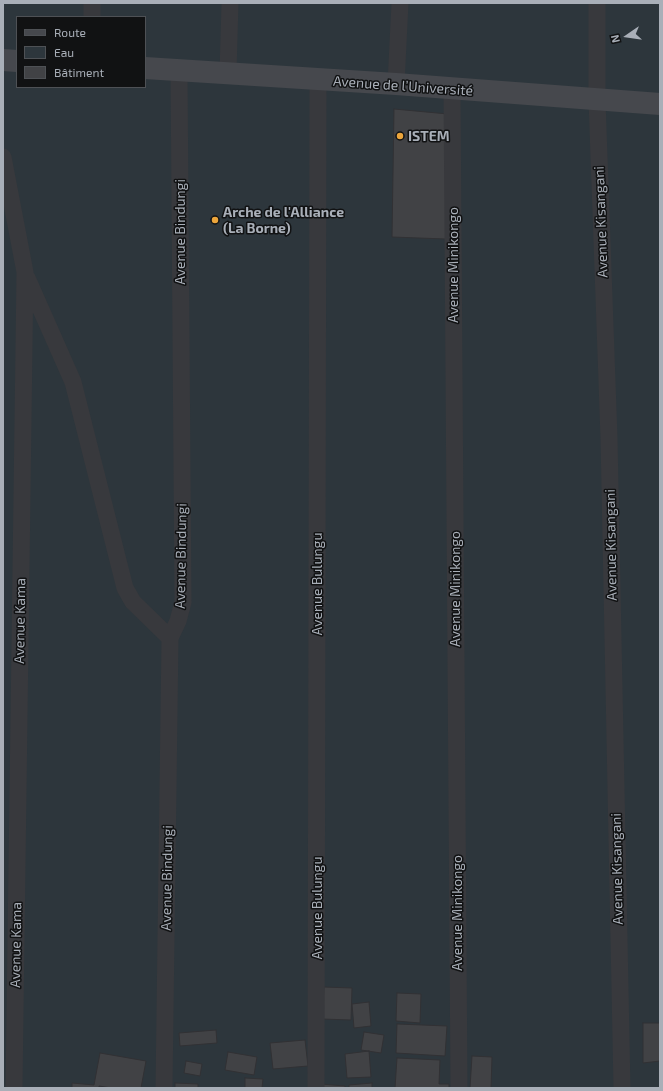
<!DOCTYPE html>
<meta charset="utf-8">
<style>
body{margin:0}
#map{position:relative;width:663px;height:1091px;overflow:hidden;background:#161718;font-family:"Exo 2",sans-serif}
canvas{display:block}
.frame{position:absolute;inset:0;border:4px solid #a9afb8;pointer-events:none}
.legend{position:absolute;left:16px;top:16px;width:130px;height:72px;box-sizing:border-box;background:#111213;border:1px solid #4e5155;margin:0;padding:5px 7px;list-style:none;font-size:12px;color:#a9afb8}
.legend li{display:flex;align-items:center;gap:8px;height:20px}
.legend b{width:20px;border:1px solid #4e5155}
.north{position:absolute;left:607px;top:16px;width:40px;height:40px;-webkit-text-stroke:3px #111213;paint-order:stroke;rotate:257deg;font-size:11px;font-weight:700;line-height:16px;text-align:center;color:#a9afb8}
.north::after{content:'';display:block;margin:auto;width:14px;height:18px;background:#a9afb8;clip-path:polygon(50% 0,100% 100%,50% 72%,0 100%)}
</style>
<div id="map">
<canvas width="663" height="1091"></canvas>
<div class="frame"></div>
<ul class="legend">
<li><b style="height:5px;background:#46484d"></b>Route</li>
<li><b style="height:11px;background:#2d363c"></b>Eau</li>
<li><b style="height:11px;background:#414245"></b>Bâtiment</li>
</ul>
<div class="north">N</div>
</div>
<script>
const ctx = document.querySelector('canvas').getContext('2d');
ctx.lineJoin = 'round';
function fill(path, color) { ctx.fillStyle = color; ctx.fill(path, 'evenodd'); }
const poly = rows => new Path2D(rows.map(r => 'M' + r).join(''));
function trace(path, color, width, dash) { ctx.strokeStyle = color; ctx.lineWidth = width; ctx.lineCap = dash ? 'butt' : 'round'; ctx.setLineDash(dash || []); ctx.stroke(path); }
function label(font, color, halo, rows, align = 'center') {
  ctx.font = font + ' "Exo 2",sans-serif'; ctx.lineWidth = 3; ctx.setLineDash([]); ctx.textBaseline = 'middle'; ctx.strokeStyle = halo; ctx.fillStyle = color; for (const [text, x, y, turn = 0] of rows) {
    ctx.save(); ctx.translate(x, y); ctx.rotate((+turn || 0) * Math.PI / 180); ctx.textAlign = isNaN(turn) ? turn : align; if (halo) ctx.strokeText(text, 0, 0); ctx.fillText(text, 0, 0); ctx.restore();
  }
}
const water = poly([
 [3,3,660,3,660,1088,3,1088],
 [17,17,145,17,145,87,17,87]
]);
const building = poly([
 [394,109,448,114,446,239,392,237,394,109],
 [324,987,352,988,351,1020,322,1019,324,987],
 [397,993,421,994,420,1023,396,1021,397,993],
 [369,1002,371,1026,354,1028,352,1004,369,1002],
 [643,1023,660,1023,660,1061,643,1063,643,1023],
 [397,1024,447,1026,445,1056,396,1053,397,1024],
 [216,1030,217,1043,180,1046,179,1033,216,1030],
 [364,1032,384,1035,381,1053,361,1050,364,1032],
 [305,1040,308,1066,273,1069,270,1043,305,1040],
 [369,1051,371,1077,347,1078,345,1054,369,1051],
 [228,1052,257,1057,254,1075,225,1070,228,1052],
 [100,1053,146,1061,141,1088,111,1088,99,1086,99,1088,72,1088,72,1083,94,1085,100,1053],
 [472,1056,492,1057,491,1088,470,1088,472,1056],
 [397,1058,440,1060,439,1084,449,1084,449,1088,395,1088,397,1058],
 [186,1061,202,1064,200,1076,184,1073,186,1061],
 [245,1078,263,1079,262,1088,245,1088,245,1078],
 [175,1083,198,1084,198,1088,175,1088,175,1083],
 [372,1083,372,1088,349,1088,349,1085,372,1083],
 [321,1084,345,1086,345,1088,321,1088,321,1084]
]);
const minor = poly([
 [92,3,92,17],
 [597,3,597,100,609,438,622,1088],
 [228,73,230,3],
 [396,84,400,3],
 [452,89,459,1088],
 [3,157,25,272,14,1088],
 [27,278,73,382,125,588,133,602,170,638],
 [164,1088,170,638,178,621,183,602,179,70],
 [316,1088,318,80]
]);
const secondary = poly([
 [3,60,17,61],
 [145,68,396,84,660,104]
]);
const markers = [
 [400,136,4,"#eca53b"],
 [215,220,4,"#eca53b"]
];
const streetNames = [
 ["Avenue de l’Université",403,86,4],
 ["Avenue Kisangani",601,222,-92],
 ["Avenue Bindungi",180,232,-90],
 ["Avenue Minikongo",453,265,-90],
 ["Avenue Kisangani",611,545,-91],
 ["Avenue Bindungi",181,556,-89],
 ["Avenue Bulungu",317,584,-90],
 ["Avenue Minikongo",455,589,-90],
 ["Avenue Kama",20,621,-89],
 ["Avenue Kisangani",617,869,-91],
 ["Avenue Bindungi",167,878,-89],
 ["Avenue Bulungu",317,908,-90],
 ["Avenue Minikongo",457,913,-90],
 ["Avenue Kama",16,945,-89]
];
const poiNames = [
 ["ISTEM",408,136],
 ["Arche de l'Alliance",223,212],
 ["(La Borne)",223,228]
];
fill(water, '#2d363c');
fill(building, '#414245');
trace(building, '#313134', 1);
trace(minor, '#38393d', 17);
trace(secondary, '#46484d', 22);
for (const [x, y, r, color] of markers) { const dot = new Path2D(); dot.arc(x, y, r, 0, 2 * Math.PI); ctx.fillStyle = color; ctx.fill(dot); trace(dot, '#111213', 1.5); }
label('14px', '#a9afb8', '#111213', streetNames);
label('bold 14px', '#a9afb8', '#111213', poiNames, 'left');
</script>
